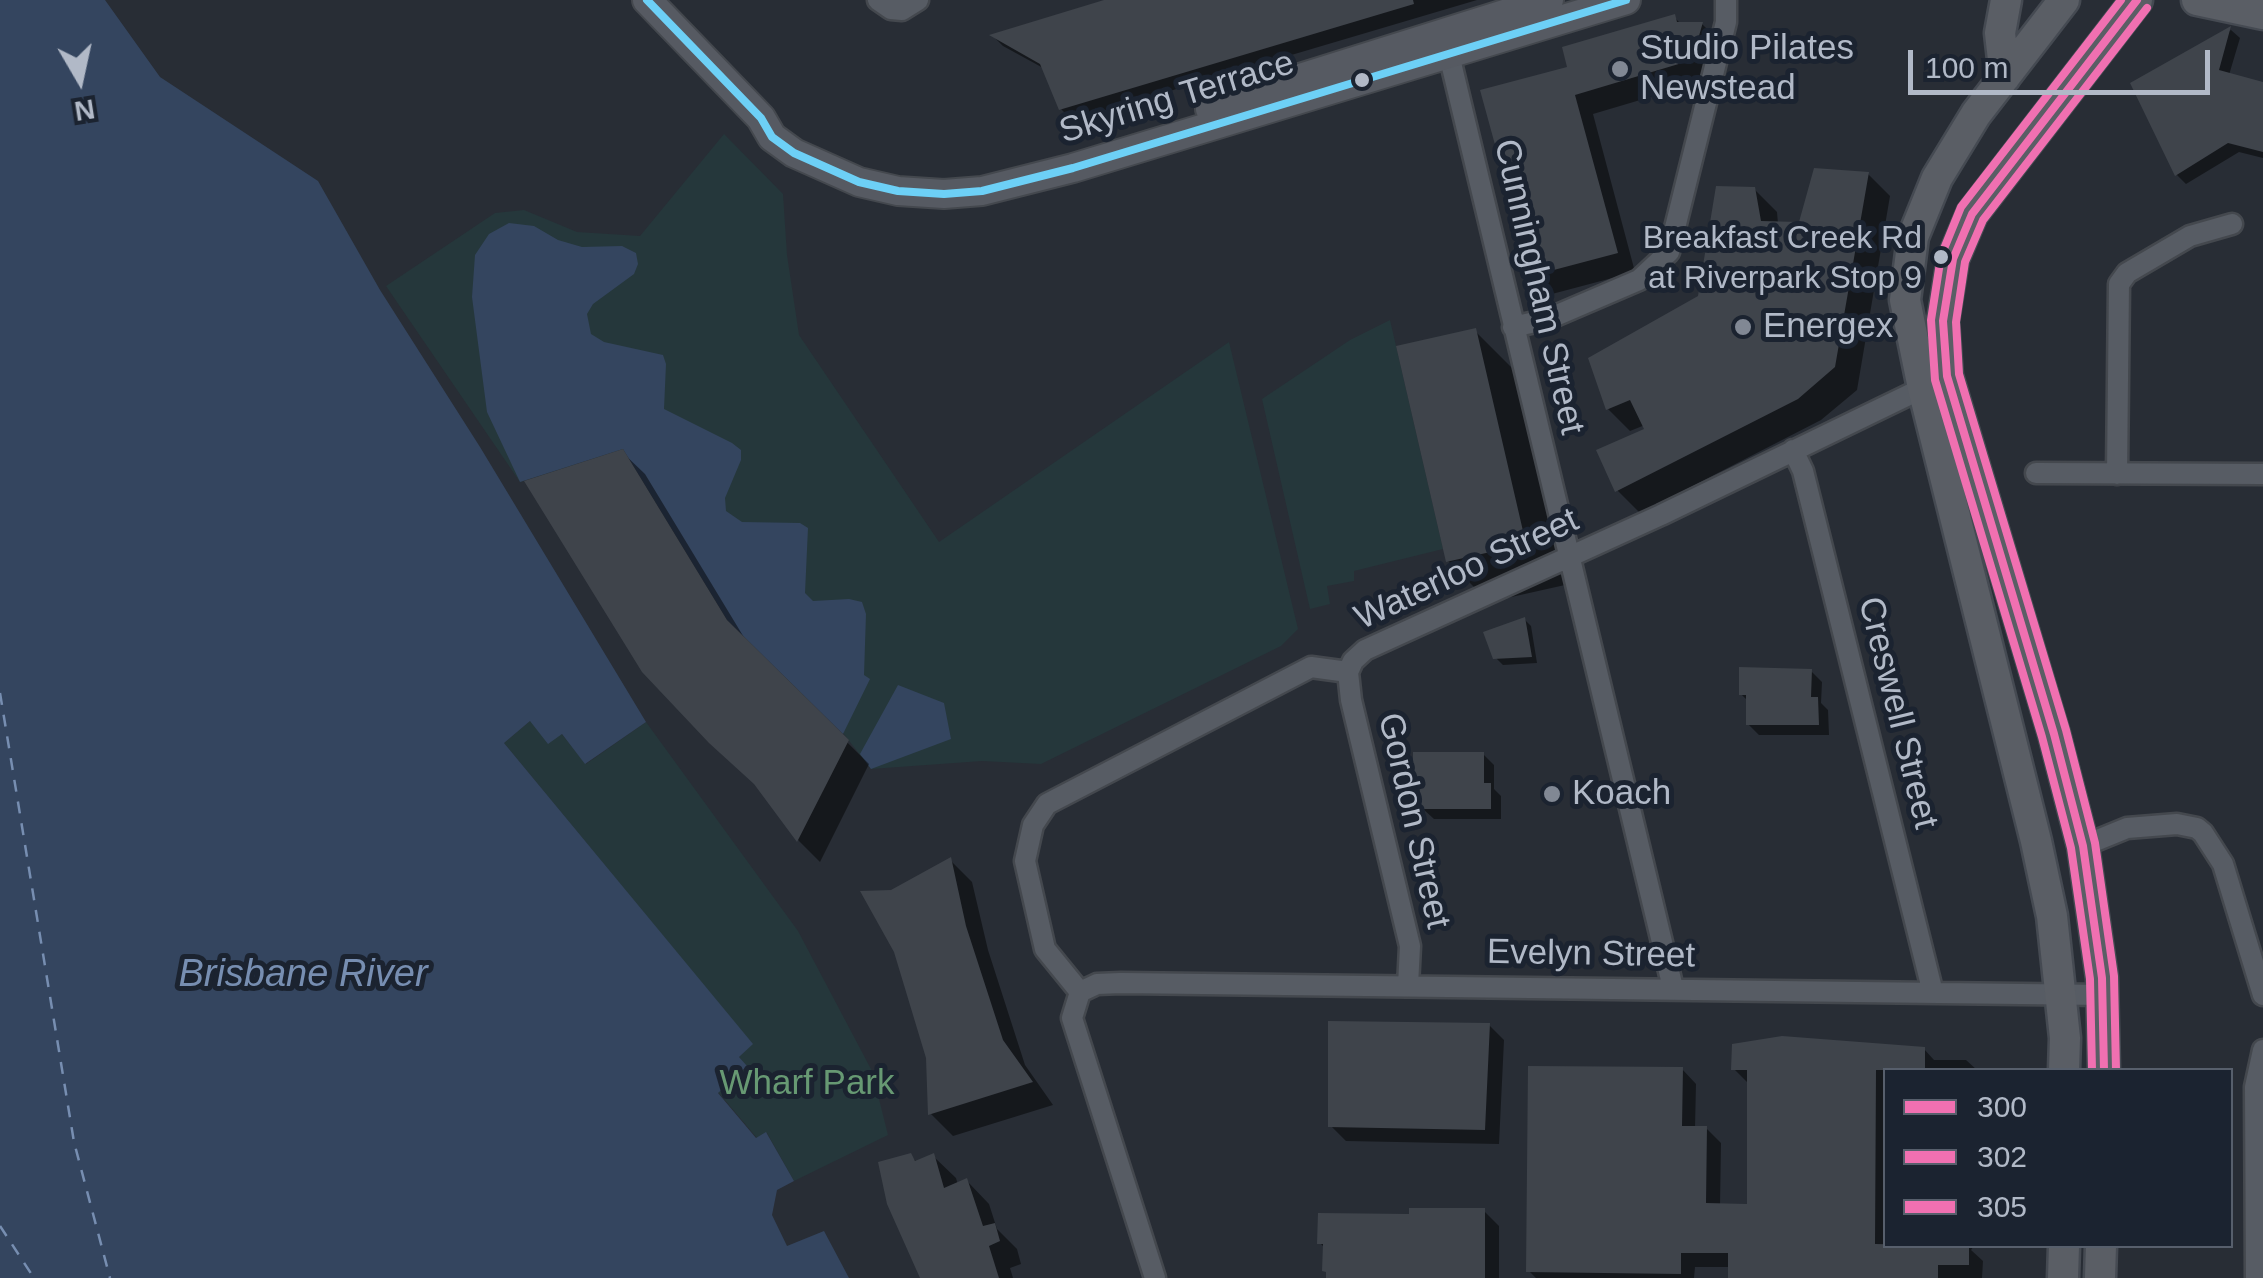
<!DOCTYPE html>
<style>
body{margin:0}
#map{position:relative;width:2263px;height:1278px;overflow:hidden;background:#282d35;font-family:Arial,sans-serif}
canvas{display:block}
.legend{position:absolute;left:1883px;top:1068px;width:350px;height:180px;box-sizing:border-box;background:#1b2330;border:2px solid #575f6c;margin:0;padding:12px 18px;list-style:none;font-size:30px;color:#b1b9c7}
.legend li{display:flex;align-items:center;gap:20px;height:50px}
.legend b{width:50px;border:2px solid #575f6c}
.north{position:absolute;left:30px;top:30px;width:100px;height:100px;-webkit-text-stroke:8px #1b2330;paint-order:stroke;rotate:171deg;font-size:28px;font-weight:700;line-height:40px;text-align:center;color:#b1b9c7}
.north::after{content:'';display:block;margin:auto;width:35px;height:45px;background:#b1b9c7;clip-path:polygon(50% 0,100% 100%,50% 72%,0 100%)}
.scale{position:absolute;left:1908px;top:50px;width:302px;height:45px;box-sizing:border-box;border:5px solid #b1b9c7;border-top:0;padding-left:12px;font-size:30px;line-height:35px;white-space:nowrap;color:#b1b9c7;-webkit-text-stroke:8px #1b2330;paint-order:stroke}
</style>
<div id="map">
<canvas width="2263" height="1278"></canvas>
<ul class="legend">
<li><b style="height:12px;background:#f070b1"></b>300</li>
<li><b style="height:12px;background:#f070b1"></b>302</li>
<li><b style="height:12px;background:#f070b1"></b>305</li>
</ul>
<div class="north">N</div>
<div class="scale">100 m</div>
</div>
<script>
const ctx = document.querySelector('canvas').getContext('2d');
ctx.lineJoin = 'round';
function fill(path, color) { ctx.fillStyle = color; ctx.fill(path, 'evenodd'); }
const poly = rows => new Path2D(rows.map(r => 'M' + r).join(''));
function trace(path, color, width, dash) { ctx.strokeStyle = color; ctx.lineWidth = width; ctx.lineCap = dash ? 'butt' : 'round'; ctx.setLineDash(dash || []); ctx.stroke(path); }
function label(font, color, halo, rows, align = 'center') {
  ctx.font = font + ' Arial,sans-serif'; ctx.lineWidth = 10; ctx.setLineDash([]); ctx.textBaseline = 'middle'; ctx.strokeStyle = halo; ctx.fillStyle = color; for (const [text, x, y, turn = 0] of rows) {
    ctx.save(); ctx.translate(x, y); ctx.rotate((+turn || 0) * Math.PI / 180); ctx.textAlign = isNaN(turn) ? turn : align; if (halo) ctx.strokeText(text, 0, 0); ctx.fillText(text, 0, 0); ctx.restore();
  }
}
const green = poly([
 [724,134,783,194,787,255,799,335,939,542,1229,342,1298,629,1281,646,1041,764,982,761,871,769,623,449,520,482,386,286,495,213,524,210,577,232,640,236],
 [1390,320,1443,549,1354,571,1354,581,1327,586,1330,604,1310,609,1262,399,1350,340],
 [530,721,561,733,586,764,646,722,798,931,872,1071,888,1135,794,1181,767,1133,757,1138,718,1092,747,1067,739,1057,752,1044,504,743]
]);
const water = poly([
 [0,0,105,0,160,77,318,181,380,290,480,447,646,722,585,764,562,734,548,744,530,721,504,743,753,1044,739,1057,747,1066,718,1093,756,1138,766,1132,794,1181,777,1190,772,1215,787,1246,824,1231,849,1278,0,1278],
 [509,223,534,226,558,240,582,247,622,246,636,253,638,264,634,274,593,304,587,314,591,334,604,342,663,355,666,364,664,409,732,443,741,450,741,460,725,498,726,511,742,522,800,523,808,528,805,593,813,601,849,599,862,602,866,614,864,675,870,679,843,734,727,620,623,449,520,482,487,412,472,297,475,255,489,234],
 [898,685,944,703,951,739,871,769,860,754]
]);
const shadow = poly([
 [1112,0,1477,0,1072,120,1061,109,1045,69,1003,46,993,36],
 [1674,17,1682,25,1702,24,1721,43,1711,79,1593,114,1635,272,1552,294,1533,275,1570,69],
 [2231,30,2240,38,2229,75,2263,85,2263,158,2239,152,2186,184,2177,175,2133,84],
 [1868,174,1890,196,1857,390,1821,420,1640,513,1618,491,1599,451,1648,431,1645,425,1630,431,1608,409,1700,297,1754,189,1777,212,1778,224,1801,224],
 [1475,331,1516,372,1565,585,1489,602,1448,561],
 [622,452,645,474,748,644,869,764,820,862,799,841,761,789],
 [1524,619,1531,626,1537,663,1503,665,1496,658],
 [1811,671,1822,682,1821,703,1828,710,1829,735,1759,735,1748,724,1748,701,1741,694],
 [1483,754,1494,765,1494,789,1501,796,1501,819,1434,819,1422,808,1422,786,1415,779],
 [950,860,972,882,988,950,1025,1065,1053,1105,953,1136,931,1114,928,1058,892,893],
 [1489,1025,1504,1040,1499,1144,1346,1141,1331,1126],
 [1924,1049,1934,1060,1966,1060,1977,1070,1886,1070,1886,1246,1974,1246,1971,1250,1983,1261,1982,1278,1731,1278,1731,1267,1695,1267,1694,1278,1536,1278,1529,1271,1682,1069,1696,1084,1695,1128,1706,1128,1721,1143,1720,1206,1749,1206,1750,1085,1734,1069],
 [910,1156,917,1162,933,1156,956,1178,958,1185,967,1181,989,1204,997,1229,1017,1249,1021,1264,1010,1268,1013,1278,922,1278],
 [1484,1211,1499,1226,1499,1278,1328,1278,1325,1248,1320,1243,1412,1217]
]);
const ferry = poly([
 [0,693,74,1142,110,1278],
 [0,1226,34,1278]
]);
const building = poly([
 [1104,0,1413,0,1414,4,1059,110,1040,64,989,35],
 [1675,14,1677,22,1703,22,1692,60,1575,95,1618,253,1531,276,1480,90,1567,67,1562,47],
 [2231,26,2219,70,2263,82,2263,152,2228,143,2175,176,2130,83],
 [1814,168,1869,172,1835,367,1798,399,1615,492,1596,450,1644,429,1630,400,1606,410,1588,358,1698,296,1716,186,1755,187,1761,221,1799,222],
 [1476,328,1526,544,1446,562,1396,346],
 [623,449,727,620,849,740,797,842,754,784,709,743,642,672,524,481],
 [1525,617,1532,657,1493,659,1483,632],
 [1739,667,1812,669,1811,697,1818,697,1819,725,1746,725,1746,695,1739,695],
 [1413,752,1484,752,1484,783,1491,783,1491,809,1420,809,1420,780,1413,780],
 [951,857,966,926,1003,1040,1033,1082,928,1115,926,1058,894,952,860,891,891,890],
 [1328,1021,1490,1023,1485,1130,1328,1127],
 [1782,1036,1925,1047,1925,1070,1876,1070,1875,1244,1969,1246,1969,1265,1938,1265,1938,1278,1728,1278,1728,1253,1681,1253,1681,1274,1526,1272,1528,1066,1683,1067,1682,1126,1707,1126,1706,1203,1747,1204,1747,1070,1731,1070,1732,1044],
 [911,1153,915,1161,934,1153,944,1188,967,1178,983,1226,995,1223,1000,1241,989,1246,999,1278,920,1278,887,1204,878,1162],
 [1409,1208,1485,1208,1485,1278,1326,1278,1326,1272,1322,1271,1323,1244,1317,1244,1318,1213,1409,1214]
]);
const street = poly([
 [878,0,891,9,902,10,918,0],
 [1446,42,1673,988],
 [1513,327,1548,319,1639,280,1669,252,1726,22,1726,0],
 [1793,450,1803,471,1933,993],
 [2036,473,2263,474],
 [2117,474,2119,284,2127,273,2190,236,2232,224],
 [1348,672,1353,661,1365,650,1661,515,1923,388],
 [1348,672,1351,700,1410,946,1408,986],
 [2083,846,2127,828,2177,824,2197,828,2203,833,2223,864,2263,995],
 [1080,992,1097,984,1121,983,2103,995],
 [1080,992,1045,949,1025,861,1033,825,1047,804,1311,667,1348,672],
 [1080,992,1072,1018,1155,1278],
 [2256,1278,2255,1087,2263,1050]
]);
const secondary = poly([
 [647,0,761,118,772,137,794,153,859,182,898,191,944,194,982,191,1073,168,1626,0],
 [1210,109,1268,88,1549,0]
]);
const primary = poly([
 [2064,0,1976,114,1937,178,1913,237,1905,300,1923,388,2036,841,2052,916,2065,1038,2064,1070],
 [2197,0,2263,14],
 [2005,77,2000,33,2006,0],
 [2104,1070,2102,978,2083,846,2054,734,1947,376,1943,321,1953,259,1972,214,2137,0],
 [2063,1278,2064,1246],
 [2100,1278,2101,1246]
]);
const bus1 = poly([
 [2104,1070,2102,978,2083,846,2054,734,1947,376,1943,321,1953,259,1972,214,2137,0]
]);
const bus2 = poly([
 [2116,1070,2114,976,2095,843,2066,730,1959,374,1956,322,1965,262,1983,220,2147,8]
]);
const bus3 = poly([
 [2092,1070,2090,979,2071,848,2042,737,1935,380,1931,320,1941,256,1961,207,2121,0]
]);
const bus4 = poly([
 [647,0,761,118,772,137,794,153,859,182,898,191,944,194,982,191,1073,168,1626,0]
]);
const markers = [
 [1620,69,10,"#818894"],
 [1362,80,9,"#b1b9c7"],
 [1941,257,9,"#b1b9c7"],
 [1743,327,10,"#818894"],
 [1552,794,10,"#818894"]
];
const busNames = [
 ["Breakfast Creek Rd",1922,239],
 ["at Riverpark Stop 9",1922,279]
];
const poiNames = [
 ["Studio Pilates",1640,49],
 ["Newstead",1640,89],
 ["Energex",1763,327],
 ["Koach",1572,794]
];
const streetNames = [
 ["Skyring Terrace",1177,98,-17],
 ["Cunningham Street",1538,287,77],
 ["Waterloo Street",1467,570,-25],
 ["Creswell Street",1897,713,76],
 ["Gordon Street",1413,821,77],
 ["Evelyn Street",1591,955,1]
];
const parkNames = [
 ["Wharf Park",807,1084]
];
const waterNames = [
 ["Brisbane River",303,975]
];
fill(green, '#25373b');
fill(water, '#34455f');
fill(shadow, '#0007');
trace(ferry, '#778eb1', 2.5, [12, 10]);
fill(building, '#3f444b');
trace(street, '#44484e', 25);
trace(secondary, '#44484e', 32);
trace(primary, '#454a52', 35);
trace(street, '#575c64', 20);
trace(secondary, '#565a62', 28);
trace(primary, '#5a5e65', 30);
trace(bus1, '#f070b1', 8);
trace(bus2, '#f070b1', 8);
trace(bus3, '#f070b1', 8);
trace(bus4, '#6dd0f6', 8);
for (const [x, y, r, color] of markers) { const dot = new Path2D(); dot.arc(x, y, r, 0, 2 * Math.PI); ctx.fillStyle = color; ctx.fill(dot); trace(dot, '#1b2330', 4); }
label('32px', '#b1b9c7', '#1b2330', busNames, 'right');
label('35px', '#b1b9c7', '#1b2330', poiNames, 'left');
label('35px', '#b1b9c7', '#1b2330', streetNames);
label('35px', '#679973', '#1b2330', parkNames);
label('italic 38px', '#778eb1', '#1b2330', waterNames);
</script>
